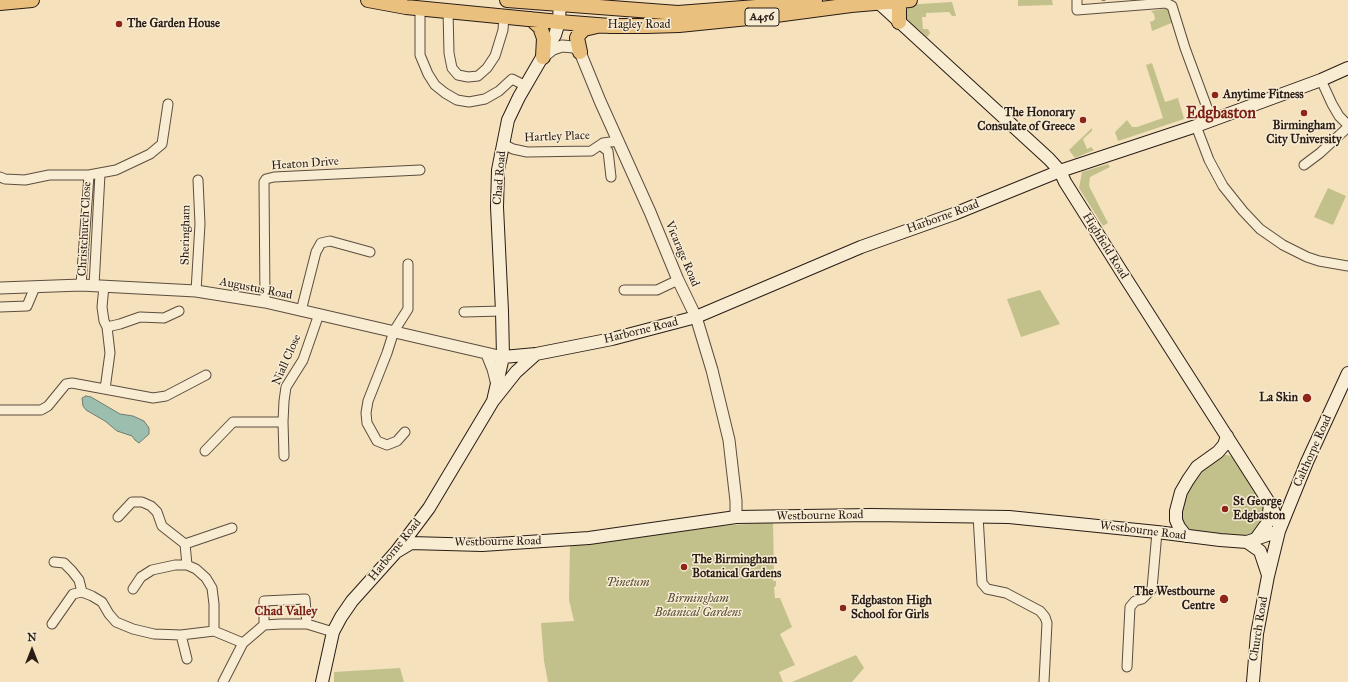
<!DOCTYPE html>
<style>
body{margin:0}
#map{position:relative;width:1348px;height:682px;overflow:hidden;background:#f5e1bb;font-family:"IM FELL Great Primer",serif}
canvas{display:block}
.north{position:absolute;left:12px;top:630px;width:40px;height:40px;-webkit-text-stroke:3px #f8ecd3;paint-order:stroke;rotate:0deg;font-size:11px;font-weight:700;line-height:16px;text-align:center;color:#291c16}
.north::after{content:'';display:block;margin:auto;width:14px;height:18px;background:#291c16;clip-path:polygon(50% 0,100% 100%,50% 72%,0 100%)}
</style>
<div id="map">
<canvas width="1348" height="682"></canvas>
<div class="north">N</div>
</div>
<script>
const ctx = document.querySelector('canvas').getContext('2d');
ctx.lineJoin = 'round';
function fill(path, color) { ctx.fillStyle = color; ctx.fill(path, 'evenodd'); }
const poly = rows => new Path2D(rows.map(r => 'M' + r).join(''));
function trace(path, color, width, dash) { ctx.strokeStyle = color; ctx.lineWidth = width; ctx.lineCap = dash ? 'butt' : 'round'; ctx.setLineDash(dash || []); ctx.stroke(path); }
function label(font, color, halo, rows, align = 'center') {
  ctx.font = font + ' "IM FELL Great Primer",serif'; ctx.lineWidth = 3; ctx.setLineDash([]); ctx.textBaseline = 'middle'; ctx.strokeStyle = halo; ctx.fillStyle = color; for (const [text, x, y, turn = 0] of rows) {
    ctx.save(); ctx.translate(x, y); ctx.rotate((+turn || 0) * Math.PI / 180); ctx.textAlign = isNaN(turn) ? turn : align; if (halo) ctx.strokeText(text, 0, 0); ctx.fillText(text, 0, 0); ctx.restore();
  }
}
const green = poly([
 [1018,0,1052,0,1053,5,1018,6],
 [952,2,956,16,952,16,949,12,926,13,926,17,922,17,923,29,928,29,930,33,927,37,902,15,904,5],
 [1170,8,1174,22,1152,31,1150,22,1153,21,1155,19,1154,14,1151,11],
 [1152,63,1165,102,1178,98,1184,119,1118,141,1115,132,1127,120,1132,127,1137,127,1163,118,1146,65],
 [1092,128,1092,131,1083,139,1087,149,1091,147,1094,150,1075,158,1069,150],
 [1108,164,1110,167,1090,177,1089,186,1108,223,1103,226,1079,188,1082,172],
 [1328,188,1346,196,1333,225,1314,217],
 [1040,290,1060,324,1021,337,1007,299],
 [1221,455,1227,455,1234,457,1261,498,1267,512,1257,532,1250,536,1211,534,1187,529,1180,517,1184,496,1201,470],
 [773,522,774,573,772,573,773,581,776,581,776,586,774,587,775,598,780,598,792,627,780,634,795,665,779,672,783,682,548,682,544,661,541,623,574,621,569,600,570,545,707,527],
 [856,655,864,668,852,682,792,682],
 [400,668,404,682,334,682,334,672]
]);
const water = poly([
 [86,396,91,397,120,414,133,416,144,421,149,428,149,434,139,443,135,440,132,436,117,431,105,421,86,410,83,406,82,398,86,396]
]);
const minor = poly([
 [1077,0,1077,10,1166,3,1172,6,1185,48,1212,121],
 [420,8,420,55,428,74,435,85,445,93,457,100,469,102,485,99,499,91,512,79,526,86],
 [448,11,449,53,452,68,458,75,468,77,478,76,487,68,495,56,503,30,504,16],
 [1321,80,1332,104,1339,116,1348,125],
 [1196,126,1209,160,1223,186,1243,211,1260,229,1283,245,1307,257,1319,261,1348,266],
 [503,144,513,149,527,152,591,151,600,145,608,151,611,177],
 [600,145,603,143,618,141],
 [1304,165,1320,153,1348,127],
 [0,177,5,179,25,180,49,175,89,175,116,170,150,154,162,144,168,104],
 [81,285,89,175],
 [94,286,100,174],
 [104,286,102,307,104,321,107,327,110,353,105,389],
 [624,290,657,290,678,280],
 [196,291,200,224,198,180],
 [265,302,264,182,266,179,274,177,420,170],
 [0,307,27,306,35,287],
 [301,311,316,252,321,243,330,241,370,252],
 [464,312,502,311],
 [107,327,120,324,140,317,164,318,179,311],
 [0,410,41,410,48,406,66,384,72,383,153,398,166,396,206,375],
 [283,422,284,456],
 [405,432,397,441,387,445,377,441,367,423,366,413,368,401,387,353,394,331,408,309,408,264],
 [205,451,233,422,283,422,284,401,286,387,303,360,319,314],
 [978,516,982,583,987,589,1006,593,1040,611,1045,617,1047,623,1044,682],
 [118,517,132,502,142,502,151,506,157,512,162,526,185,544],
 [54,562,64,563,72,571,79,580,82,592],
 [187,565,196,569,206,578,212,588,214,604,214,631],
 [133,589,141,577,152,570,175,565,187,565,185,544,232,528],
 [52,624,73,594,82,592,92,596,102,602,109,614,116,622,133,629,154,634,181,635,214,631,243,643],
 [264,625,264,601,305,599,307,624],
 [181,635,187,659],
 [1127,667,1130,607,1135,601,1142,599,1152,589,1157,532],
 [223,682,243,643,264,625,281,624,307,624,333,632]
]);
const tertiary = poly([
 [543,57,553,49,562,46,574,47,580,52,600,101,650,212,678,280,696,317,712,370,729,440,736,501,736,517],
 [0,288,81,285,196,291,265,302,503,357],
 [487,354,493,369,497,385]
]);
const secondary = poly([
 [878,2,1049,159,1060,171,1065,182,1123,274,1270,504,1279,523,1279,531],
 [503,357,536,354,612,339,696,317,861,247,954,214,1060,171,1196,126,1321,80,1348,68],
 [493,401,503,357,502,311,497,207,498,170,508,120,519,97,555,35,559,22,560,0],
 [1186,536,1179,527,1176,520,1176,511,1181,492,1188,480,1197,467,1218,452,1224,445,1227,436],
 [1255,540,1268,522,1270,504],
 [1247,542,1260,551,1268,575],
 [396,552,411,543,482,545,589,538,736,517,871,515,1009,517,1157,532,1220,540,1247,542,1279,531],
 [322,682,333,632,341,617,352,601,396,552,429,508,493,401,516,372,536,354],
 [1253,682,1257,634,1268,576,1279,531,1307,462,1348,373]
]);
const trunk = poly([
 [368,0,406,7,559,22,610,26,646,26,679,25,768,16,851,5,910,0],
 [507,0,678,13,769,6,815,0],
 [0,3,32,0],
 [531,19,540,27,544,38,543,57],
 [899,22,899,5,902,1],
 [580,52,577,38,579,34,584,29,597,26]
]);
const tram = poly([
 [1102,0,1105,0]
]);
const markers = [
 [119,24,4,"#8f2418"],
 [1215,95,4,"#8f2418"],
 [1304,113,4,"#8f2418"],
 [1083,120,4,"#8f2418"],
 [1307,398,5,"#8f2418"],
 [1225,509,4,"#8f2418"],
 [684,567,4,"#8f2418"],
 [1224,599,5,"#8f2418"],
 [843,608,4,"#8f2418"]
];
const shields = [
 [762,17,34]
];
const shieldNames = [
 ["A456",762,17]
];
const poiNames = [
 ["The Garden House",127,24],
 ["Anytime Fitness",1223,95],
 ["The Honorary",1075,113,"right"],
 ["Consulate of Greece",1075,127,"right"],
 ["Birmingham",1304,126,"center"],
 ["City University",1304,140,"center"],
 ["La Skin",1298,398,"right"],
 ["St George",1233,502],
 ["Edgbaston",1233,516],
 ["The Birmingham",692,560],
 ["Botanical Gardens",692,574],
 ["The Westbourne",1215,592,"right"],
 ["Centre",1215,606,"right"],
 ["Edgbaston High",851,601],
 ["School for Girls",851,615]
];
const streetNames = [
 ["Hagley Road",639,25],
 ["Hartley Place",557,137,-2],
 ["Heaton Drive",305,164,-4],
 ["Chad Road",500,178,-85],
 ["Harborne Road",943,217,-20],
 ["Christchurch Close",85,229,-87],
 ["Sheringham",186,235,-89],
 ["Highfield Road",1105,246,58],
 ["Vicarage Road",682,254,67],
 ["Augustus Road",256,289,11],
 ["Harborne Road",641,331,-14],
 ["Niall Close",287,360,-66],
 ["Calthorpe Road",1313,451,-66],
 ["Westbourne Road",820,516,-1],
 ["Westbourne Road",1143,531,7],
 ["Westbourne Road",498,542,-1],
 ["Harborne Road",395,550,-51],
 ["Church Road",1259,629,-81]
];
const parkNames = [
 ["Pinetum",628,583],
 ["Birmingham",698,599],
 ["Botanical Gardens",698,613]
];
const neighbourhoodNames = [
 ["Chad Valley",286,612]
];
const districtNames = [
 ["Edgbaston",1221,114]
];
fill(green, '#c2c18c');
fill(water, '#9cbeae');
trace(water, '#6e7d71', 1);
trace(minor, '#5c4d3f', 11);
trace(tertiary, '#5c4d3f', 13);
trace(secondary, '#291c16', 14);
trace(trunk, '#291c16', 16);
trace(minor, '#f8ecd3', 9);
trace(tertiary, '#f8ecd3', 11);
trace(secondary, '#f8ecd3', 12);
trace(trunk, '#eac07e', 14);
trace(tram, '#291c16', 1);
for (const [x, y, r, color] of markers) { const dot = new Path2D(); dot.arc(x, y, r, 0, 2 * Math.PI); ctx.fillStyle = color; ctx.fill(dot); trace(dot, '#f8ecd3', 1.5); }
for (const [x, y, w] of shields) { const box = new Path2D(); box.roundRect(x - w / 2, y - 9, w, 18, 3); ctx.fillStyle = '#f8ecd3'; ctx.fill(box); trace(box, '#291c16', 1); }
label('bold 11px', '#291c16', null, shieldNames);
label('bold 12px', '#291c16', '#f8ecd3', poiNames, 'left');
label('12px', '#291c16', '#f8ecd3', streetNames);
label('italic 12px', '#574e39', '#f8ecd3', parkNames);
label('bold 13px', '#7a1f14', '#f8ecd3', neighbourhoodNames);
label('bold 16px', '#7a1f14', '#f8ecd3', districtNames);
</script>
